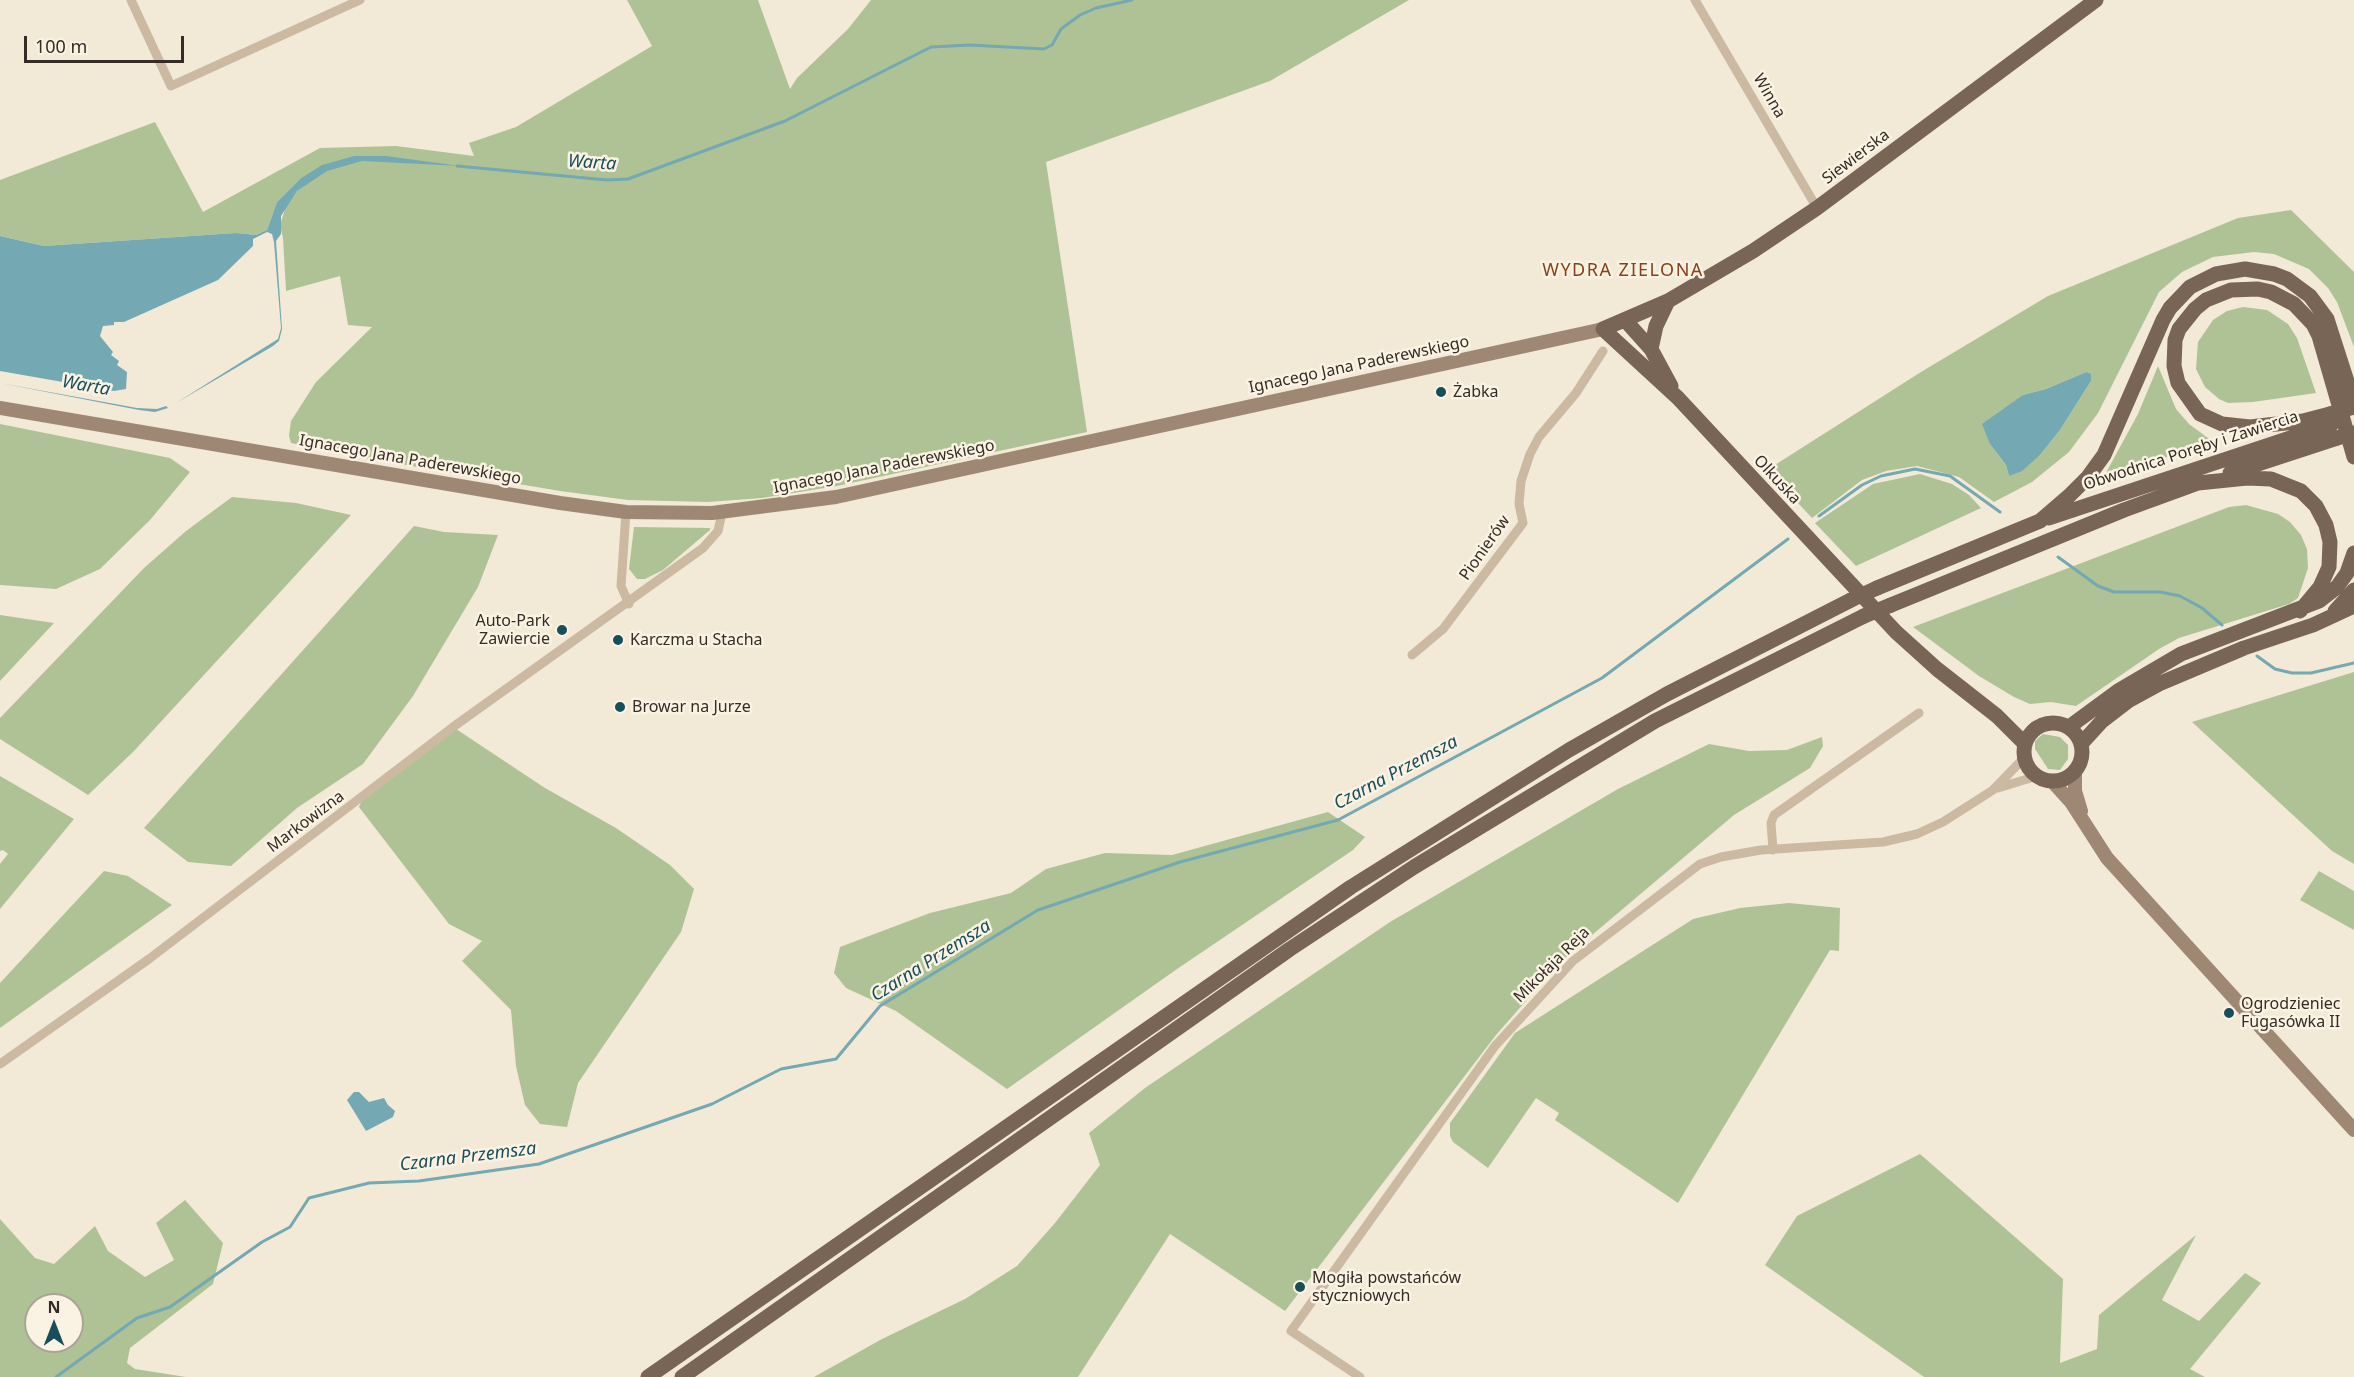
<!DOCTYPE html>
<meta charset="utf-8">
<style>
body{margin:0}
#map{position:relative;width:2354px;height:1377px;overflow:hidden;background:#f3e9d7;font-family:"Noto Sans",sans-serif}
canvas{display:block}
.north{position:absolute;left:24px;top:1293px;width:60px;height:60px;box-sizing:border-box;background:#faf2e3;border:2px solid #aba397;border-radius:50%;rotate:0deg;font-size:16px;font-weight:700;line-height:24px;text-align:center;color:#352c25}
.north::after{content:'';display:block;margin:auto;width:21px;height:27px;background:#184e5a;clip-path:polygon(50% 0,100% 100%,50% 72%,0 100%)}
.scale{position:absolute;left:24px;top:36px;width:160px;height:27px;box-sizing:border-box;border:3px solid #352c25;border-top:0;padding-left:8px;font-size:18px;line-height:21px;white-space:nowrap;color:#352c25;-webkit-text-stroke:4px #faf2e3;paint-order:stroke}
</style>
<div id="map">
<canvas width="2354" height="1377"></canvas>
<div class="north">N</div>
<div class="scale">100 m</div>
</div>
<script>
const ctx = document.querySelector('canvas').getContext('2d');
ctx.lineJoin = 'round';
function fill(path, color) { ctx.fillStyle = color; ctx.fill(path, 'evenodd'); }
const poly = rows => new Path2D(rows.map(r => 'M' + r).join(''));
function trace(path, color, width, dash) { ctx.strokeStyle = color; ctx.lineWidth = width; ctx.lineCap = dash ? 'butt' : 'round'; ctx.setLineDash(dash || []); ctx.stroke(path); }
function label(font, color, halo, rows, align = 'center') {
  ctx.font = font + ' "Noto Sans",sans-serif'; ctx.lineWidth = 5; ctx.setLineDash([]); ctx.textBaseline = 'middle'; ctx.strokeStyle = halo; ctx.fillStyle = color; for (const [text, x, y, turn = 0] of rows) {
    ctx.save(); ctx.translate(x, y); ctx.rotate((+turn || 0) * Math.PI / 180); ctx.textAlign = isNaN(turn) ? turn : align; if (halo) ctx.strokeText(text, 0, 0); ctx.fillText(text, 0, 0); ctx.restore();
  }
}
const green = poly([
 [627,0,758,0,790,89,797,78,848,29,871,0,1409,0,1270,81,1046,162,1087,432,837,486,762,498,708,502,628,500,560,491,370,459,291,443,289,436,291,421,316,382,372,327,348,325,340,276,286,291,283,238,280,225,286,206,297,191,309,182,300,179,277,202,267,230,256,235,236,233,44,246,0,236,0,180,155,122,203,212,320,148,396,146,474,156,469,143,516,127,652,46],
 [2291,210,2354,272,2354,347,2337,302,2328,288,2309,269,2274,254,2254,252,2213,257,2182,272,2159,292,2098,413,2069,452,2032,482,1994,502,1959,477,1917,466,1886,471,1862,480,1812,518,1767,470,1921,372,2048,296,2238,218],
 [2086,372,2091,381,2060,430,2040,455,2009,476,2006,465,1990,444,2023,395,2046,389],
 [2243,307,2267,310,2288,324,2297,338,2316,393,2253,402,2228,403,2219,399,2205,387,2196,369,2198,342,2213,320,2227,311],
 [2158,366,2176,409,2189,424,2212,441,2102,480,2138,414],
 [0,424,170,458,190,472,150,520,100,569,56,589,0,585],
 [1920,474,1952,484,1969,495,1981,508,1856,566,1815,523,1873,484],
 [232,497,296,503,351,515,134,751,88,795,0,739,0,718,144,568,186,531],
 [2246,505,2278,514,2290,522,2301,535,2307,549,2308,568,2298,598,2289,604,2179,638,2159,649,2076,706,2051,702,2030,704,2014,697,1979,676,1913,627,2229,507],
 [414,526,444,532,498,535,478,587,413,696,363,764,297,808,231,866,188,862,144,828],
 [634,527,710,528,710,530,663,570,645,579,637,579,629,569],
 [0,615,54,623,0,681],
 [2354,672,2354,864,2332,851,2192,722],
 [453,727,545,788,616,828,670,865,694,889,681,932,578,1083,567,1127,540,1124,525,1105,516,1066,511,1010,462,961,482,941,449,924,359,807,363,798],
 [2043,734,2060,737,2068,745,2068,759,2060,770,2048,769,2035,749,2035,741],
 [1822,737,1823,746,1810,768,1734,815,1560,962,1496,1035,1285,1311,1170,1234,1078,1377,814,1377,882,1339,965,1299,1017,1266,1055,1223,1100,1165,1089,1133,1145,1088,1390,922,1618,789,1709,744,1749,751,1787,750],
 [0,776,74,819,0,909,0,864,8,854,3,850,0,851],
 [1328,812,1365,837,1353,850,1177,969,1007,1089,896,1011,846,988,834,973,840,947,930,913,1011,893,1046,869,1105,853,1172,855],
 [104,871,128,876,172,905,0,1028,0,983],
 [2319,871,2354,891,2354,930,2300,900],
 [1789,903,1840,908,1839,951,1830,950,1678,1203,1555,1120,1559,1113,1536,1098,1488,1168,1453,1142,1450,1136,1450,1123,1515,1033,1693,919,1740,908],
 [1920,1154,2063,1279,2060,1363,2097,1349,2099,1315,2196,1235,2162,1300,2199,1321,2245,1273,2261,1283,2190,1369,2205,1377,1924,1377,1765,1265,1797,1216],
 [185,1200,223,1243,213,1284,130,1348,127,1363,135,1369,186,1377,0,1377,0,1219,35,1258,54,1264,95,1226,108,1251,145,1277,174,1260,156,1223],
 [36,1305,72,1305,72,1341,36,1341]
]);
const water = poly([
 [354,156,386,156,460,166,362,161,327,171,297,191,281,216,281,234,276,241,282,329,279,341,273,346,176,403,278,339,281,328,274,242,272,234,267,232,253,239,253,246,218,280,124,322,114,322,114,325,103,326,100,336,113,352,111,355,119,361,117,365,127,372,126,389,114,391,0,371,0,236,44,246,236,233,256,235,267,230,277,202,300,179,322,165],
 [2086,372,2091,374,2091,381,2060,430,2040,455,2022,471,2009,476,2006,465,1990,444,1982,424,2023,395,2046,389],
 [0,383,137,408,157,409,166,406,168,408,155,412,139,410],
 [354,1092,359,1092,369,1102,384,1098,388,1105,395,1111,393,1117,366,1131,347,1100]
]);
const stream = poly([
 [457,166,607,180,628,179,785,121,931,47,970,45,1044,49,1052,45,1061,29,1080,15,1096,8,1132,0],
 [1819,516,1862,485,1881,476,1915,469,1950,476,2000,512],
 [2058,557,2098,586,2114,592,2160,592,2180,596,2202,608,2222,625],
 [2257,656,2275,669,2292,673,2311,673,2354,663],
 [56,1377,137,1318,170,1307,262,1242,290,1227,309,1198,369,1183,419,1181,539,1164,712,1104,781,1069,836,1059,880,1006,1038,910,1180,862,1338,820,1602,678,1788,539]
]);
const street = poly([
 [131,0,171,86,360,0],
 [1695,0,1817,208],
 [626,512,621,586,629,604],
 [1412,655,1443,629,1523,523,1519,504,1521,481,1530,454,1539,437,1576,393,1603,351],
 [1998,788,2037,776],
 [1773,850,1771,823,1774,815,1919,713],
 [0,1064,149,959,453,727,703,548,718,531,722,513],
 [1360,1377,1291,1331,1495,1046,1573,961,1700,864,1721,857,1761,850,1883,842,1917,834,1943,822,1993,790,2024,758]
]);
const secondary = poly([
 [0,408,560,503,626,512,712,513,836,497,1603,329],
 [2075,770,2075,791,2081,811],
 [2052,781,2071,802,2107,858,2354,1130]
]);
const primary = poly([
 [1625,320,1651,349,1671,386],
 [1651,349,1656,326,1668,301],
 [2330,414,2303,421,2250,427,2222,424,2200,414,2178,383,2174,366,2175,340,2179,329,2195,309,2206,300,2231,290,2258,289,2271,292,2294,304,2313,324,2319,336,2354,457],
 [2230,473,2337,438],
 [2049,518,2332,424],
 [1877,588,2040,521,2069,496,2088,477,2104,455,2163,320,2170,308,2190,287,2216,274,2245,269,2274,274,2287,279,2310,296,2327,319,2354,403],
 [1891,605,2124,510,2198,483,2247,478,2271,479,2301,491,2316,506,2326,525,2330,542,2329,567,2320,587,2300,611],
 [2335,611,2354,590],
 '2024 752a29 29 0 1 1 58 0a29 29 0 1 1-58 0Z',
 [2069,727,2118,691,2181,654,2319,601,2337,587,2347,573,2354,553],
 [2025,744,1997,716,1937,669,1896,632,1678,398,1603,329,1668,301,1753,251,1817,208,2096,0],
 [2081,744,2102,721,2128,701,2161,683,2244,648,2313,625,2354,606],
 [648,1377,1351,887,1569,750,1667,694,1851,600],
 [682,1377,1290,949,1414,867,1655,721,1864,616]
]);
const primaryBridge = poly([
 [2330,414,2354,407],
 [2337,438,2354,433],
 [1851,600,1877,588],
 [1864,616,1891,605]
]);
const markers = [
 [1441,392,6,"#184e5a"],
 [562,630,6,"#184e5a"],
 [618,640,6,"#184e5a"],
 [620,707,6,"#184e5a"],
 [2229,1013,6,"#184e5a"],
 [1300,1287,6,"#184e5a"]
];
const streetNames = [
 ["Winna",1769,96,60],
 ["Siewierska",1856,157,-37],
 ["Ignacego Jana Paderewskiego",1359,365,-12],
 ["Obwodnica Poręby i Zawiercia",2191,451,-18],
 ["Ignacego Jana Paderewskiego",410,460,10],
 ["Ignacego Jana Paderewskiego",884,467,-11],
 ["Olkuska",1777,480,47],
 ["Pionierów",1485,548,-55],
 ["Markowizna",306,822,-37],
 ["Mikołaja Reja",1552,965,-45]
];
const poiNames = [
 ["Żabka",1453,392],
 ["Auto-Park",550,621,"right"],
 ["Zawiercie",550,639,"right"],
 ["Karczma u Stacha",630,640],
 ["Browar na Jurze",632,707],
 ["Ogrodzieniec",2241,1004],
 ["Fugasówka II",2241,1022],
 ["Mogiła powstańców",1312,1278],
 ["styczniowych",1312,1296]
];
const waterNames = [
 ["Warta",592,163,4],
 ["Warta",86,386,10],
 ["Czarna Przemsza",1396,773,-28],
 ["Czarna Przemsza",931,961,-32],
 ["Czarna Przemsza",468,1157,-7]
];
const neighbourhoodNames = [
 ["WYDRA ZIELONA",1623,271]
];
fill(green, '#afc296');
fill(water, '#74a8b2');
trace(stream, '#74a8b2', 3);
trace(street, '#cbb9a2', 9);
trace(secondary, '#9f8873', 14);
trace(primary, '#796555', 15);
trace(primaryBridge, '#796555', 15);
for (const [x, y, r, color] of markers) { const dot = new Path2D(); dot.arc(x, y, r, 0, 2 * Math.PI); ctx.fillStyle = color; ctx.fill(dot); trace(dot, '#faf2e3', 2); }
label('16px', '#352c25', '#faf2e3', streetNames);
label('16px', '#352c25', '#faf2e3', poiNames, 'left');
label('italic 18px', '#184e5a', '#faf2e3', waterNames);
ctx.letterSpacing = '1.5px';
label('18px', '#8a4018', '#faf2e3', neighbourhoodNames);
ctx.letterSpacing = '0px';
</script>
